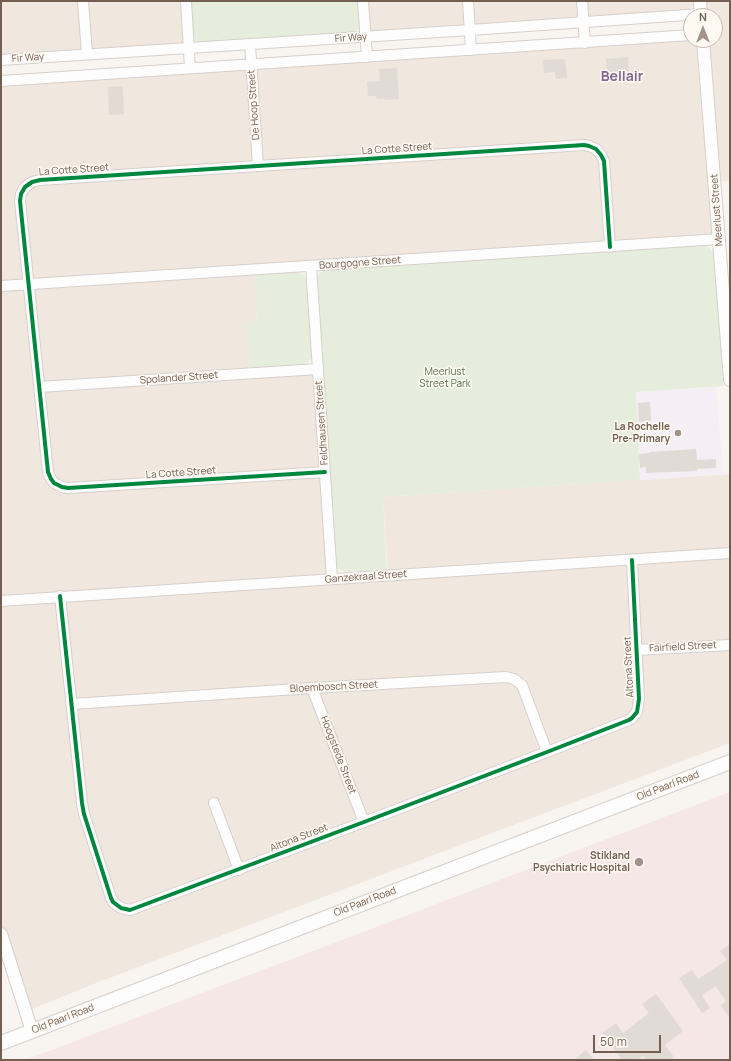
<!DOCTYPE html>
<style>
body{margin:0}
#map{position:relative;width:731px;height:1061px;overflow:hidden;background:#f8f4f0;font-family:Manrope,sans-serif}
canvas{display:block}
.frame{position:absolute;inset:0;border:2px solid #745e51;pointer-events:none}
.north{position:absolute;left:683px;top:8px;width:40px;height:40px;box-sizing:border-box;background:#fef9f3;border:1px solid #c7bbb2;border-radius:50%;rotate:0deg;font-size:11px;font-weight:700;line-height:16px;text-align:center;color:#745e51}
.north::after{content:'';display:block;margin:auto;width:14px;height:18px;background:#a29289;clip-path:polygon(50% 0,100% 100%,50% 72%,0 100%)}
.scale{position:absolute;left:593px;top:1035px;width:68px;height:18px;box-sizing:border-box;border:2px solid #745e51;border-top:0;padding-left:5px;font-size:12px;line-height:14px;white-space:nowrap;color:#745e51;-webkit-text-stroke:3px #fef9f3;paint-order:stroke}
</style>
<div id="map">
<canvas width="731" height="1061"></canvas>
<div class="frame"></div>
<div class="north">N</div>
<div class="scale">50 m</div>
</div>
<script>
const ctx = document.querySelector('canvas').getContext('2d');
ctx.lineJoin = 'round';
function fill(path, color) { ctx.fillStyle = color; ctx.fill(path, 'evenodd'); }
const poly = rows => new Path2D(rows.map(r => 'M' + r).join(''));
function trace(path, color, width, dash) { ctx.strokeStyle = color; ctx.lineWidth = width; ctx.lineCap = dash ? 'butt' : 'round'; ctx.setLineDash(dash || []); ctx.stroke(path); }
function label(font, color, halo, rows, align = 'center') {
  ctx.font = font + ' Manrope,sans-serif'; ctx.lineWidth = 3; ctx.setLineDash([]); ctx.textBaseline = 'middle'; ctx.strokeStyle = halo; ctx.fillStyle = color; for (const [text, x, y, turn = 0] of rows) {
    ctx.save(); ctx.translate(x, y); ctx.rotate((+turn || 0) * Math.PI / 180); ctx.textAlign = isNaN(turn) ? turn : align; if (halo) ctx.strokeText(text, 0, 0); ctx.fillText(text, 0, 0); ctx.restore();
  }
}
const residential = poly([
 [1,1,185,1,188,48,1,60],
 [363,1,730,1,730,181,714,182,718,240,254,270,257,321,245,322,249,374,317,369,331,580,388,576,383,497,730,474,730,743,96,983,25,1012,1,937,1,82,691,40,715,40,715,16,701,16,365,37]
]);
const education = poly([
 [716,387,723,474,640,480,636,392]
]);
const medical = poly([
 [730,792,730,1060,25,1060,379,926]
]);
const green = poly([
 [190,1,359,1,360,26,359,28,355,32,199,43,195,40,193,35],
 [705,245,710,248,714,255,724,386,636,392,640,480,383,497,387,570,345,572,338,569,336,566,317,280,319,273,325,270],
 [297,272,304,275,307,281,312,355,311,359,309,362,302,365,248,369,245,322,257,321,254,275]
]);
const building = poly([
 [628,57,629,71,607,72,606,59],
 [565,59,567,78,556,79,555,72,544,73,543,60],
 [397,68,399,99,384,100,384,98,377,99,376,96,368,96,367,82,380,81,379,69],
 [123,86,124,114,109,115,108,87],
 [650,402,651,421,639,422,638,403],
 [696,449,697,460,716,459,716,468,697,469,697,471,646,473,646,467,640,468,639,454,650,453,650,452],
 [730,944,730,1019,721,1005,726,1002,716,986,702,995,710,1008,702,1013,679,978,692,970,698,979,727,960,720,951],
 [656,994,683,1031,665,1045,674,1057,670,1060,646,1060,643,1056,637,1060,622,1060,602,1033,616,1023,623,1033,649,1013,642,1004],
 [586,1050,594,1060,574,1060]
]);
const minor = poly([
 [83,1,87,54],
 [186,1,190,68],
 [363,1,367,57],
 [468,1,471,50],
 [582,1,585,43],
 [250,44,258,166],
 [1,60,470,30,701,14],
 [1,81,691,35],
 [311,266,332,579],
 [1,286,719,239],
 [39,387,318,369],
 [325,472,68,488,62,487,54,483,51,479,48,472,20,201,21,194,25,187,32,182,40,180,584,145,589,146,596,149,601,155,604,161,610,247],
 [60,596,82,803,84,814,111,898,113,902,121,908,130,910,364,822,547,752,629,720,632,718,637,712,639,699,632,560],
 [1,601,730,553],
 [636,650,730,645],
 [312,688,364,822],
 [72,704,312,688,506,677,514,679,522,685,547,752],
 [214,803,239,870]
]);
const tertiary = poly([
 [700,1,701,16],
 [703,40,730,380],
 [1,934,32,1031]
]);
const secondary = poly([
 [1,1043,730,762]
]);
const cycleway = poly([
 [325,472,68,488,62,487,54,483,51,479,48,472,20,201,21,194,25,187,32,182,40,180,584,145,589,146,596,149,601,155,604,161,610,247],
 [60,596,82,803,84,814,111,898,113,902,121,908,130,910,364,822,547,752,629,720,632,718,637,712,639,699,632,560]
]);
const markers = [
 [678,433,4,"#a29289"],
 [639,862,5,"#a29289"]
];
const streetNames = [
 ["Fir Way",351,38,-4],
 ["Fir Way",28,58,-4],
 ["De Hoop Street",254,105,-94],
 ["La Cotte Street",397,149,-4],
 ["La Cotte Street",74,170,-4],
 ["Meerlust Street",717,210,-94],
 ["Bourgogne Street",360,263,-4],
 ["Spolander Street",179,378,-4],
 ["Feldhausen Street",322,423,-94],
 ["La Cotte Street",181,473,-4],
 ["Ganzekraal Street",366,577,-4],
 ["Fairfield Street",683,647,-3],
 ["Altona Street",629,667,-93],
 ["Bloembosch Street",334,687,-3],
 ["Hoogstede Street",338,755,69],
 ["Old Paarl Road",668,786,-21],
 ["Altona Street",299,838,-21],
 ["Old Paarl Road",365,902,-21],
 ["Old Paarl Road",63,1019,-21]
];
const parkNames = [
 ["Meerlust",445,372],
 ["Street Park",445,384]
];
const poiNames = [
 ["La Rochelle",670,427],
 ["Pre-Primary",670,439],
 ["Stikland",630,856],
 ["Psychiatric Hospital",630,868]
];
const districtNames = [
 ["Bellair",622,77]
];
fill(residential, '#f0e7df');
fill(education, '#f5eef4');
fill(medical, '#f5e7e6');
fill(green, '#e6eddc');
fill(building, '#e1dad5');
trace(minor, '#d6d0cb', 12);
trace(tertiary, '#d6d0cb', 14);
trace(secondary, '#d7d1cc', 16);
trace(minor, '#fefdfd', 10);
trace(tertiary, '#fefdfd', 12);
trace(secondary, '#fefdfd', 14);
trace(cycleway, '#00873e', 4);
for (const [x, y, r, color] of markers) { const dot = new Path2D(); dot.arc(x, y, r, 0, 2 * Math.PI); ctx.fillStyle = color; ctx.fill(dot); trace(dot, '#fef9f3', 1.5); }
label('10px', '#745e51', '#fef9f3', streetNames);
label('10px', '#58784a', '#fef9f3', parkNames);
label('bold 10px', '#745e51', '#fef9f3', poiNames, 'right');
label('bold 14px', '#83698f', '#fef9f3', districtNames);
</script>
